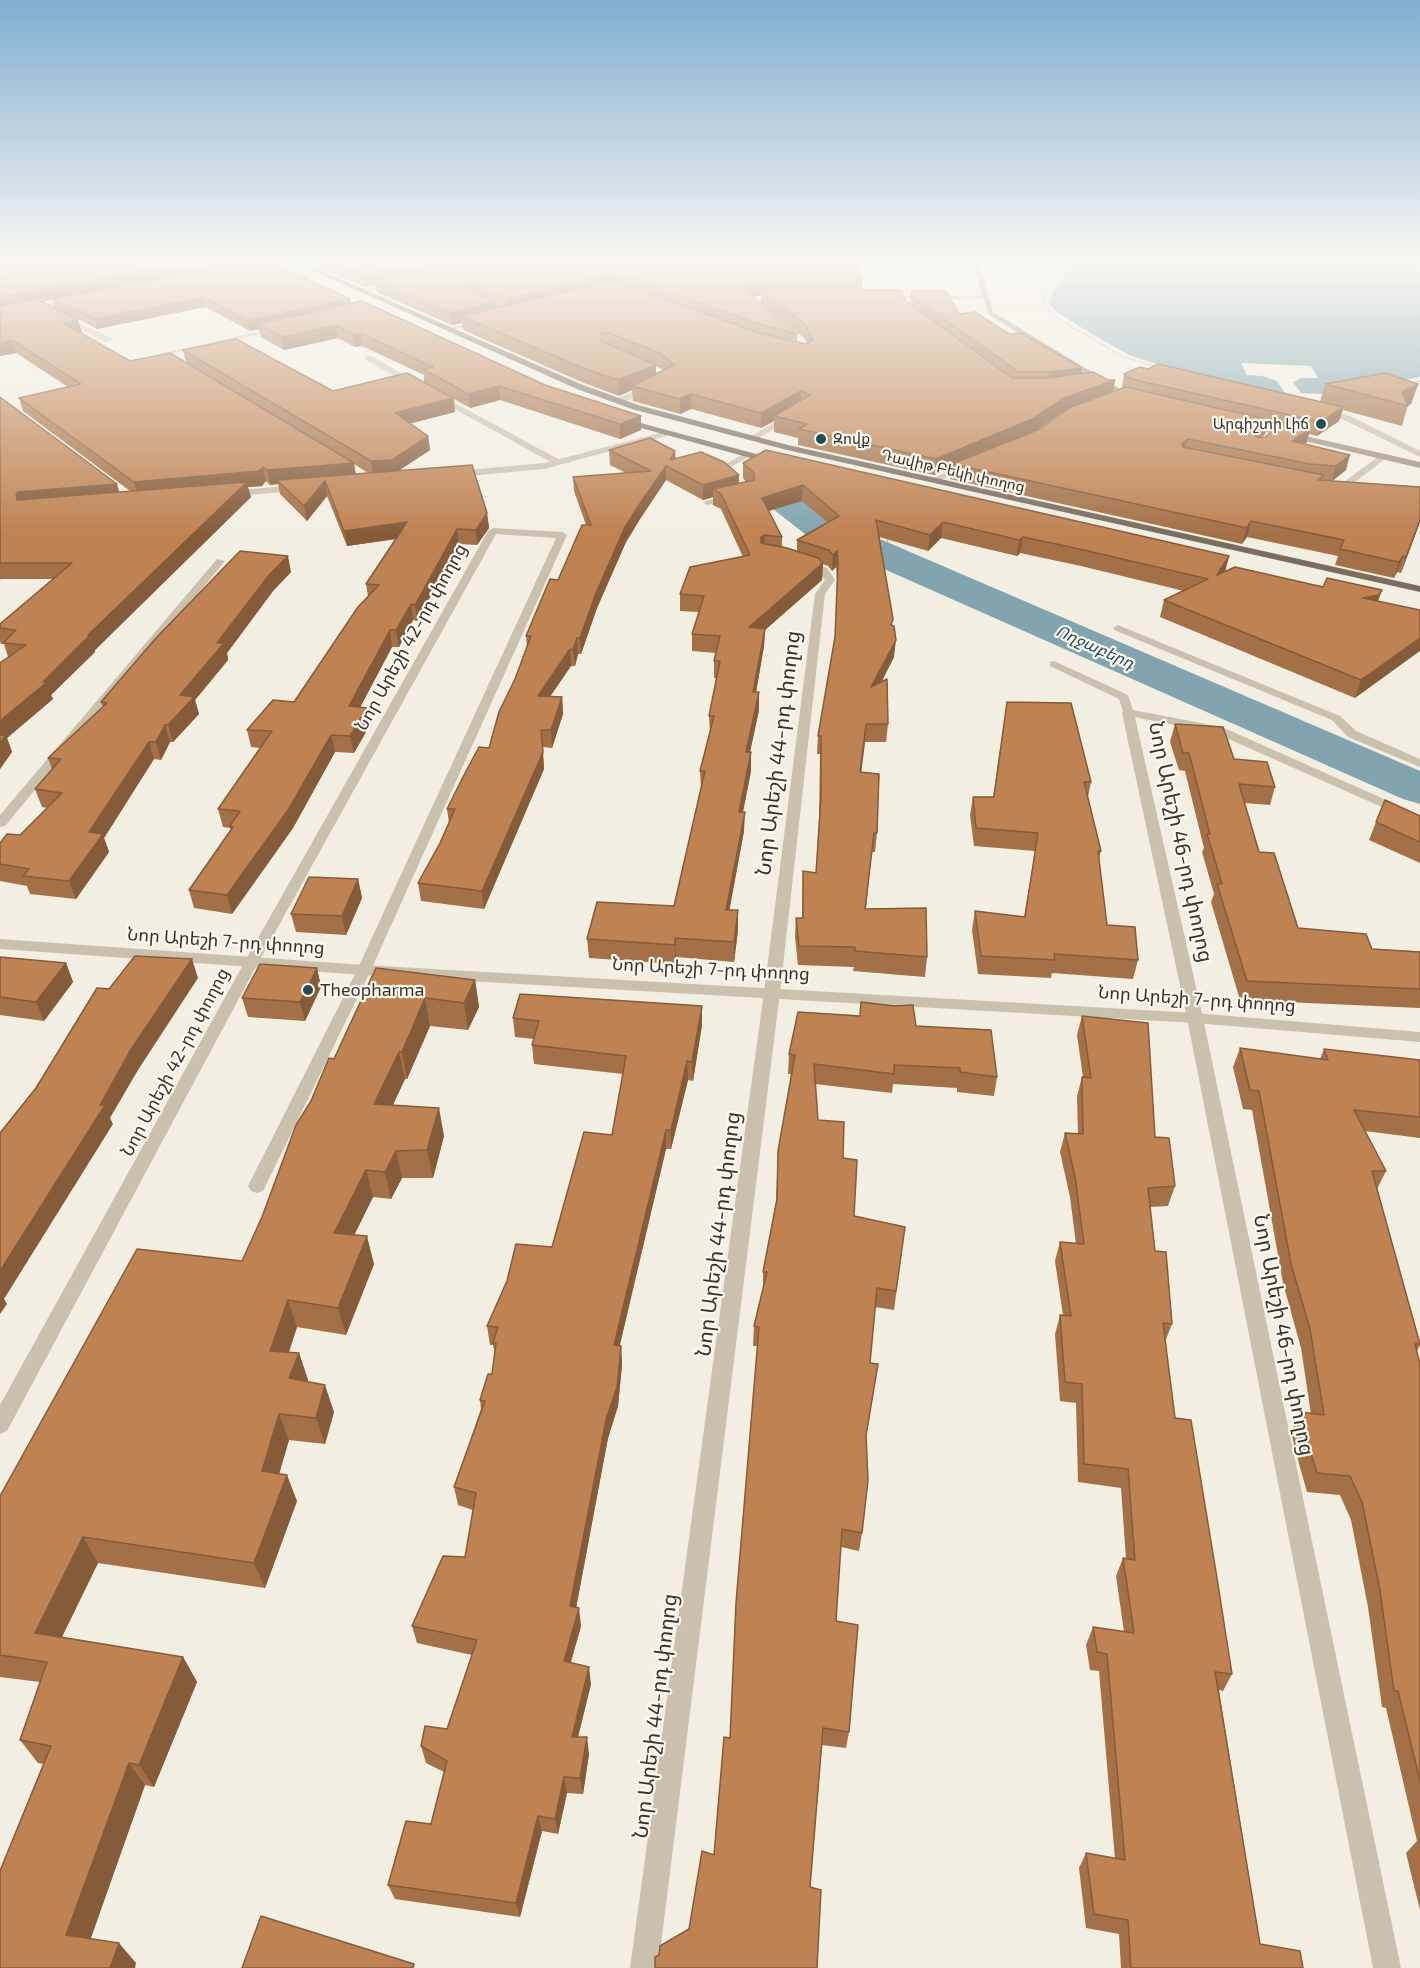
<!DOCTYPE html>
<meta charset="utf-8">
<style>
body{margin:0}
canvas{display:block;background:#f2eee2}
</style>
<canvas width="1420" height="1968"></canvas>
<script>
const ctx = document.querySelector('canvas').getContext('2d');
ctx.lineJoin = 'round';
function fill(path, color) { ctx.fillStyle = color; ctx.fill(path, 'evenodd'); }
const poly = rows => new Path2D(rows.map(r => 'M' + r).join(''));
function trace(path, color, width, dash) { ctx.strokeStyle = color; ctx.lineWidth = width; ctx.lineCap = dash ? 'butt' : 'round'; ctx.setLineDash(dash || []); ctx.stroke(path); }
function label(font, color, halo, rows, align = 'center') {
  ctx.font = font + ' "Exo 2","Noto Sans Armenian",sans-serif'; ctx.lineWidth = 4.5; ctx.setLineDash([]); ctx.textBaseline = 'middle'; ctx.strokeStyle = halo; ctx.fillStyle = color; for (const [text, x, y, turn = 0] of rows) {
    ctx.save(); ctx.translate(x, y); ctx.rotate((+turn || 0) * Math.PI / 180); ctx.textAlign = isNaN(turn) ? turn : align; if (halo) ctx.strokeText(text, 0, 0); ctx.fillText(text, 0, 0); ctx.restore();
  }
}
const water = poly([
 [1073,260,1420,260,1420,377,1332,394,1285,393,1240,389,1157,364,1129,355,1092,334,1057,312,1049,303,1052,294]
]);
const pier = poly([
 [1241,363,1311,366,1318,378,1301,378,1293,382,1301,393,1285,393,1277,381,1262,376,1247,375]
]);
const river = poly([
 [776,484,788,488,831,518,1420,771,1420,804,1403,799,805,534,764,502,758,495,764,488,776,484]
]);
const pathFar1 = poly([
 [1067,260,1043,297,1044,306,1057,318,1122,356,1156,367],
 [1410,383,1420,381]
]);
const path = poly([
 [877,548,893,537]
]);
const service = poly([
 [881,260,887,260,888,269,837,267,840,265,882,266,881,260],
 [394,282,396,285,361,293,358,291,394,282],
 [63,315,111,338,112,340,105,342,61,318,63,315],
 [278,327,280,330,163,356,159,354,278,327],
 [366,356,372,356,421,385,414,387,366,360,366,356],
 [635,362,641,362,672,380,622,403,616,403,616,399,662,380,635,366,635,362],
 [438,394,562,461,563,463,556,465,435,398,435,394,438,394],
 [1322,408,1350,416,1420,451,1420,457,1344,420,1319,412,1319,408,1322,408],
 [789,414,796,416,755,440,748,438,789,414],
 [745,453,752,455,729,468,736,475,736,479,730,479,719,468,745,453],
 [1382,454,1386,457,1385,459,1346,489,1332,489,1328,486,1332,483,1341,484,1382,454],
 [967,463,974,465,936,482,929,480,967,463],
 [732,493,737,496,735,498,708,505,703,502,732,493],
 [1118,625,1340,716,1356,731,1420,759,1420,767,1348,737,1332,720,1114,630,1113,628,1118,625],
 [1054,661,1128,695,1133,710,1222,727,1420,815,1420,824,1215,733,1124,715,1119,699,1050,666,1050,662,1054,661]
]);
const minor = poly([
 [987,296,989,299,885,300,882,298,885,296,987,296],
 [480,320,482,323,448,331,445,329,480,320],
 [667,431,670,431,670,435,544,469,456,477,452,474,456,471,544,463,667,431],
 [298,485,302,488,301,490,229,497,224,494,229,491,298,485],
 [493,528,562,532,567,535,371,970,263,1191,257,1193,251,1191,248,1186,357,970,556,538,496,534,258,963,7,1431,0,1434,0,1405,244,963,488,531,493,528],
 [217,559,225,561,5,826,0,827,0,815,217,559],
 [804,561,827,568,835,580,825,594,780,992,658,1968,630,1968,764,992,815,594,825,580,819,572,801,566,799,564,804,561],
 [1128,709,1134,713,1203,1018,1401,1968,1373,1968,1187,1018,1122,713,1128,709]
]);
const tertiary = poly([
 [285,260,297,260,254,269,251,267,285,260],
 [74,298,76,301,0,316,0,312,74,298],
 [0,939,364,965,1195,1013,1420,1032,1420,1042,1195,1023,364,975,0,949,0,939]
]);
const secondary = poly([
 [972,260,978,260,993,312,1128,394,1137,396,1137,400,1122,398,988,314,972,260],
 [1248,423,1420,462,1420,468,1245,427,1244,425,1248,423]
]);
const primary = poly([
 [289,260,297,260,583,385,638,405,788,445,1420,586,1420,592,787,450,632,409,577,389,289,260],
 [622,418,775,459,776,461,769,463,619,422,619,418,622,418]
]);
const wall = poly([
 [0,260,255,260,255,261,261,260,278,260,266,260,350,299,351,304,545,385,641,416,641,430,620,439,500,400,470,408,454,399,455,412,410,423,428,436,430,450,399,470,487,513,489,528,477,545,459,544,417,621,413,620,399,647,392,647,360,707,370,725,354,753,335,752,293,828,232,914,194,908,189,890,231,830,230,828,223,827,218,809,260,748,251,747,247,730,294,702,368,596,366,584,396,539,347,546,327,496,307,521,280,494,278,484,270,485,266,481,262,486,248,487,251,497,95,650,95,652,51,695,53,699,7,738,12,752,0,769,8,657,4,644,1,644,0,641,0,624,54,579,1,579,0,580,0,397,119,492,130,491,23,411,19,398,68,387,16,353,0,356],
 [52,300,54,307,43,302],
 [205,307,250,331,259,329,261,337,284,350,338,338,355,347,362,346,424,375,424,383,333,391,183,350,186,362,130,361,80,333,82,332,70,315,97,329],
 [354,464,368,473,356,474],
 [302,260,857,260,862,282,862,290,906,301,910,304,911,291,959,314,1009,334,1113,391,1123,388,1122,388,1124,374,1320,402,1325,384,1418,384,1411,404,1408,405,1402,426,1343,410,1339,421,1317,436,1309,434,1306,444,1305,444,1346,470,1332,481,1420,487,1420,522,1401,573,1397,572,1394,578,1335,565,1338,556,1247,537,1242,544,950,479,951,468,934,475,798,445,798,438,774,432,774,421,761,428,691,409,680,414,633,401,632,390,619,396,584,383,463,330,462,323,452,325,376,292,375,285,365,287],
 [761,295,761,303,804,338,807,343,797,342,797,334,754,297],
 [656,366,660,368,663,370,656,374],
 [1065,412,1040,429,1037,430,1061,413],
 [1268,424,1278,427,1265,437,1261,438,1265,434],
 [609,450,675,458,739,475,739,484,746,482,743,478,743,463,1229,556,1225,571,1420,610,1355,698,1160,617,1164,600,1184,591,1081,566,1020,553,1017,556,941,538,928,551,879,537,892,626,894,657,881,682,888,724,886,742,865,742,861,772,877,833,875,852,872,852,866,909,927,957,925,977,853,971,854,967,798,965,795,937,796,918,802,918,803,871,816,873,819,816,820,754,817,754,818,736,835,639,837,580,836,567,832,571,828,566,823,564,822,580,765,630,764,646,756,692,759,692,759,710,750,752,751,771,743,812,744,831,729,910,738,910,738,930,734,962,676,957,675,964,589,958,587,939,674,906,701,789,700,771,710,734,709,716,717,678,714,678,714,661,716,653,692,651,692,634,699,612,680,611,680,594,743,557,721,509,713,505,713,497,703,500,666,480,640,519,626,542,597,608,581,654,578,654,575,666,571,666,550,696,562,697,563,714,552,748,543,747,544,769,484,909,421,901,418,883,440,843,449,823,447,809,489,748,527,647,526,636,558,580,586,525,574,491,573,477,626,473,610,465],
 [802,501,827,522,797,540,797,551,782,547,782,537,769,511],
 [291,572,273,591,227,653,228,660,195,700,199,714,173,742,170,742,161,760,154,759,104,838,109,852,76,899,30,894,27,886,0,881,0,843,20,835,48,808,42,807,35,789,52,769,48,758,103,707,101,702],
 [1007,702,1091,782,1088,797,1101,851,1099,858,1107,925,1138,960,1133,979,1052,973,1051,978,978,974,972,930,975,911,1024,917,1035,851,974,846,970,815,973,797,993,797],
 [1175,724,1234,759,1275,787,1270,805,1244,803,1259,852,1298,928,1372,949,1420,952,1420,1008,1240,1000,1211,902,1214,894,1202,852,1204,848,1185,771,1179,770,1170,742],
 [1420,816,1420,863,1369,840,1376,822],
 [358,879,362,898,346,935,296,932,291,914],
 [0,957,66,963,73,982,44,1021,0,1015],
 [317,968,321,987,305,1021,248,1017,242,998],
 [376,968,475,980,479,1007,468,1030,430,1026,407,1079,405,1079,393,1105,444,1136,433,1178,402,1178,391,1199,373,1197,354,1235,374,1264,346,1335,297,1327,289,1352,299,1353,308,1380,308,1381,334,1412,325,1444,289,1440,279,1474,297,1501,265,1588,98,1563,62,1637,183,1657,197,1682,154,1787,145,1785,90,1939,136,1963,0,1968,44,1764,38,1763,20,1740,40,1682,0,1677,0,1496,242,1261,262,1217,311,1101,334,1059],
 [702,1006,702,1025,693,1081,688,1080,671,1149,666,1149,620,1345,621,1346,622,1365,618,1406,608,1438,576,1608,581,1626,571,1662,591,1684,578,1737,589,1754,583,1794,567,1793,558,1834,542,1831,520,1917,395,1899,388,1885,431,1824,444,1772,426,1763,421,1746,447,1729,472,1655,417,1643,412,1626,465,1557,473,1510,458,1505,454,1487,481,1409,480,1400,492,1374,495,1354,493,1345,490,1345,487,1326,552,1247,612,1135,623,1074,534,1064,532,1045,534,1039,515,1037,513,1018],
 [1082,1016,1155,1137,1175,1186,1168,1206,1150,1207,1155,1251,1172,1324,1165,1342,1175,1418,1232,1674,1223,1691,1219,1690,1260,1944,1303,1968,1121,1968,1119,1934,1086,1928,1079,1868,1086,1853,1115,1859,1099,1671,1090,1670,1086,1645,1093,1627,1124,1632,1116,1576,1123,1558,1126,1559,1121,1488,1078,1482,1076,1403,1060,1401,1055,1334,1060,1315,1063,1315,1055,1261,1060,1242,1076,1244,1070,1197,1060,1152,1065,1133,1078,1134,1077,1096,1082,1077,1083,1077,1077,1035],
 [916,1026,997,1077,994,1096,957,1092,957,1088,893,1084,892,1093,815,1084,818,1120,843,1158,854,1216,905,1227,894,1310,875,1307,870,1363,878,1364,866,1439,862,1533,859,1551,841,1547,836,1621,849,1732,846,1748,822,1745,810,1887,659,1955,689,1929,714,1855,730,1738,758,1346,753,1346,754,1326,763,1290,763,1272,776,1203,778,1151,792,1074,788,1074,789,1054],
 [1240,1048,1320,1059,1324,1049,1420,1060,1420,1138,1365,1131,1386,1171,1377,1189,1420,1345,1417,1351,1420,1364,1420,1910,1406,1853,1417,1841,1386,1708,1382,1707,1368,1607,1351,1520,1340,1495,1307,1492,1296,1453,1291,1431,1301,1412,1311,1414,1301,1348,1283,1283,1252,1110,1243,1109,1233,1067]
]);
const shadedWall = poly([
 [210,260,255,260,255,263,52,299,52,300,0,310,0,297],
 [439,260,469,260,470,265,375,281,375,285,365,287,363,276],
 [615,274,616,286,509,311,508,299],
 [765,282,765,293,761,290,761,295,747,299,747,287],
 [203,297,205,307,97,329,95,319],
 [350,299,352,308,258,324,259,329,250,331,248,321],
 [496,302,497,314,461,316,462,323,452,325,450,313],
 [78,320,82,332,67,335,63,323],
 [336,325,338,338,284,350,282,337],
 [360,333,362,346,355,347,353,334],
 [12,340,16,353,0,356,0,343],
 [656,365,656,380,632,386,632,390,619,396,618,380],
 [1082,368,1080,381,1048,385,1050,372],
 [1115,380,1113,395,1061,413,1030,435,952,464,951,468,934,475,936,459,1064,398],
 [1418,384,1411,404,1407,406,1402,392],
 [499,386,500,400,470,408,468,394],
 [801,391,801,406,774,416,774,421,761,428,761,413],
 [691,394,691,409,680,414,680,399],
 [453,398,455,412,397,427,395,413],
 [1343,407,1339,421,1317,436,1321,422],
 [641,416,641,430,620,439,620,424],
 [1269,420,1265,434,1253,444,1256,430],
 [1310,429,1306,444,1288,456,1292,441],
 [428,436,430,450,394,474,373,476,371,461],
 [1188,439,1184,454,1182,443],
 [675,451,676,466,670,460],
 [1350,455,1346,470,1332,481,1336,466],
 [354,463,356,477,277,480,278,484,270,485,267,470],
 [666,466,666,480,640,519,626,542,597,608,581,654,580,638,596,593,625,527,639,505],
 [263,467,266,481,262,486,248,487,251,497,95,650,95,652,51,695,53,699,7,738,12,752,0,769,0,721,43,682,88,635,138,497,134,482],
 [739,475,738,490,713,489,713,497,703,500,703,485],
 [325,481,327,496,307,521,304,506],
 [117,484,121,498,21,509,16,494,18,492],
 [803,485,802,501,761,513,762,498],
 [487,513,489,528,477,545,476,530],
 [1420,520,1420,522,1401,573,1406,557],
 [1251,521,1247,537,1242,544,1247,528],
 [407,522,409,537,347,546,344,531],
 [943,522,941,538,928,551,930,535],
 [457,529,459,544,417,621,415,605],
 [765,535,764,551,760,553,761,537],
 [1023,537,1020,553,1017,556,1019,540],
 [837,551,836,567,832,571,833,555],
 [288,556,291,572,273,591,227,653,228,660,195,700,199,714,173,742,168,725,180,695,217,643,269,575],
 [1229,556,1225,572,1217,575],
 [1403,556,1397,572,1394,578,1399,562],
 [823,563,822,580,765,630,764,646,753,710,749,627],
 [1382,590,1376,607,1363,598],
 [411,604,413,620,399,647,396,630],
 [390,630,392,647,352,723,349,706],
 [577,638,578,654,575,666,573,650],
 [1420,638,1420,651,1355,698,1361,680],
 [896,640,894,657,870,705,871,687],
 [570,649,571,666,539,713,538,696],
 [759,692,759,710,746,770,746,752],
 [562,697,563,714,552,748,551,730],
 [367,708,370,725,354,753,350,736],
 [866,724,865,742,859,791,860,772],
 [165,725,170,742,161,760,156,742],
 [541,730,544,769,484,909,482,891],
 [331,735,335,752,293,828,232,914,227,895],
 [149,742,154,759,104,838,109,852,76,899,69,881,89,832],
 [751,752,751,771,739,831,739,812],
 [745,812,744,831,726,929,726,910],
 [358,879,362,898,346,935,342,916],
 [738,910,738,930,734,962,734,942],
 [675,938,676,957,675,964],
 [192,959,198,978,138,1070,110,1118,113,1124,4,1299,7,1304,0,1314,0,1271,100,1105,130,1051],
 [66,963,73,982,44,1021,36,1002],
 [317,968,321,987,305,1021,300,1002],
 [475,980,479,1007,468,1030,464,1003],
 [425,998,430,1026,407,1079,402,1052],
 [702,1006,702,1025,693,1081,692,1062],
 [399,1052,405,1079,380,1132,374,1104],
 [687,1061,688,1080,671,1149,671,1130],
 [439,1108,444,1136,433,1178,427,1150],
 [666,1130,666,1149,615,1364,614,1345],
 [396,1151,402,1178,391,1199,385,1172],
 [366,1170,373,1197,342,1260,334,1233],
 [367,1236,374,1264,346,1335,338,1308],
 [288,1300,297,1327,280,1378,270,1351],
 [621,1346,622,1365,618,1406,608,1438,573,1624,570,1606],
 [299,1353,308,1380,298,1405,289,1378],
 [325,1385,334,1412,325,1444,316,1418],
 [279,1414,289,1440,272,1498,262,1471],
 [287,1475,297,1501,265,1588,254,1563],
 [83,1537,98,1563,52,1657,35,1633],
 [579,1608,581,1626,566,1678,564,1661],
 [183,1657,197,1682,154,1787,139,1765],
 [589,1667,591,1684,574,1753,572,1737],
 [587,1737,589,1754,583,1794,580,1778],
 [129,1763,145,1785,85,1955,66,1935],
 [564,1777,567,1793,558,1834,555,1819],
 [538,1816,542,1831,520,1917,516,1903],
 [119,1943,136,1963,135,1968,110,1968]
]);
const building = poly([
 [0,260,210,260,0,297,0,260],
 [261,260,266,260,350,299,248,321,203,297,95,319,52,299,261,260],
 [326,260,439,260,363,276,326,260],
 [472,260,857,260,862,282,765,282,747,287,748,292,797,334,766,326,615,274,508,299,465,283,463,285,464,289,496,302,450,313,375,281,471,261,472,260],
 [614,281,759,333,806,344,813,340,805,324,761,290,901,290,906,301,1012,378,1050,378,1093,372,1108,380,1115,380,1064,398,1032,419,936,459,799,429,807,424,774,416,810,395,801,391,761,413,691,394,680,399,632,386,674,365,660,353,609,333,601,333,601,341,656,365,618,380,583,368,461,316,614,281],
 [911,291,946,291,959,314,975,312,1009,334,1021,333,1082,368,1050,372,1019,372,914,298,911,291],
 [37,299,78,320,63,323,130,361,170,353,354,463,267,470,263,467,259,471,134,482,19,398,81,384,12,340,0,343,0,306,37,299],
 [362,301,545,385,641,416,620,424,499,386,468,394,423,369,433,367,360,333,353,334,336,325,282,337,258,324,362,301],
 [236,339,333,391,407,373,453,398,395,413,428,436,392,460,371,461,183,350,236,339],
 [1158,364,1343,407,1321,422,1131,379,1124,374,1140,367,1148,369,1158,364],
 [1385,373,1418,384,1402,392,1408,406,1325,384,1385,373],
 [1126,387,1269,420,1256,430,1255,436,1258,438,1265,437,1282,423,1310,429,1292,441,1350,455,1336,466,1310,464,1188,439,1182,443,1183,447,1324,475,1318,480,1420,487,1420,520,1406,557,1403,556,1399,562,1340,549,1344,540,1251,521,1247,528,952,464,1040,429,1071,407,1126,387],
 [0,397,117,484,18,492,16,494,17,500,247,482,88,635,90,635,43,682,47,682,0,721,0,663,26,645,3,643,16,630,0,628,0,624,72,563,0,563,0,397],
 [650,438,675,451,670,460,701,452,724,462,739,475,703,485,666,466,639,505,625,527,596,593,580,638,577,638,573,650,570,649,538,696,562,697,551,730,541,730,543,752,482,891,418,883,440,843,455,809,447,809,464,775,479,747,489,748,499,712,515,679,531,636,526,636,550,579,558,580,582,525,591,525,573,477,651,471,609,450,650,438],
 [766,450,1229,556,1217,575,1235,567,1323,587,1327,578,1382,590,1379,595,1363,598,1420,610,1420,638,1361,680,1164,600,1208,579,1084,550,1023,537,1019,540,943,522,930,535,876,520,893,619,891,625,894,626,896,640,871,687,887,679,888,724,866,724,860,772,879,774,877,833,874,833,865,909,926,908,927,957,855,951,855,947,799,946,796,918,803,918,803,871,816,873,821,798,821,736,818,736,835,637,838,564,837,551,833,555,829,550,797,540,839,516,803,485,762,498,782,537,765,535,761,537,761,543,787,548,818,558,823,563,749,627,765,629,753,692,759,692,746,752,751,752,739,812,745,812,726,910,738,910,734,942,675,938,675,945,587,939,597,902,674,906,705,771,700,771,714,716,709,716,720,661,714,661,720,636,692,634,704,596,680,594,690,567,750,555,721,494,713,489,754,480,754,473,743,463,766,450],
 [472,465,487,513,476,530,457,529,415,605,411,604,396,630,390,630,349,706,367,708,350,736,331,735,288,810,227,895,189,890,233,827,230,826,240,811,218,809,272,731,247,730,273,700,294,702,358,607,379,585,366,584,407,522,344,531,325,481,304,506,277,480,472,465],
 [240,551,288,556,269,575,217,643,224,643,180,695,194,697,168,725,165,725,156,742,149,742,89,832,103,834,69,881,23,876,29,869,0,864,0,843,7,834,20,835,62,793,35,789,61,759,48,758,107,703,101,702,156,638,240,551],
 [1007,702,1071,703,1091,782,1084,782,1101,851,1098,851,1107,925,1135,927,1138,960,1054,954,1055,960,981,956,975,911,1025,917,1038,833,976,828,973,797,994,797,1007,702],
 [1175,724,1223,727,1234,759,1267,762,1275,787,1239,784,1259,852,1274,853,1298,928,1366,934,1372,949,1420,952,1420,989,1247,981,1217,884,1222,884,1207,834,1210,834,1189,753,1183,753,1175,724],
 [0,735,6,735,0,743,0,735],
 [1385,800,1420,816,1420,842,1376,822,1385,800],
 [309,877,358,879,342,916,291,914,309,877],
 [135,956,192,959,130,1051,100,1105,105,1105,0,1271,0,1133,36,1088,97,988,109,989,135,956],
 [0,957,66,963,36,1002,0,997,0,957],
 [260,964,317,968,300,1002,242,998,260,964],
 [376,968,475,980,464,1003,425,998,402,1052,399,1052,374,1104,439,1108,427,1150,396,1151,385,1172,366,1170,334,1233,367,1236,338,1308,288,1300,270,1351,299,1353,289,1378,325,1385,316,1418,279,1414,262,1471,287,1475,254,1563,83,1537,35,1633,183,1657,139,1765,129,1763,66,1935,119,1943,110,1968,0,1968,0,1871,51,1746,20,1740,47,1662,0,1655,0,1496,137,1249,242,1261,262,1217,296,1125,311,1101,329,1058,334,1059,376,968],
 [520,994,702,1006,692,1062,687,1061,671,1130,666,1130,614,1345,621,1346,617,1387,606,1420,570,1606,579,1608,564,1661,589,1667,572,1737,587,1737,580,1778,564,1777,555,1819,538,1816,516,1903,388,1885,406,1821,431,1824,447,1761,421,1746,425,1726,447,1729,477,1640,412,1626,443,1556,465,1557,476,1493,454,1487,485,1401,480,1400,488,1374,492,1374,496,1343,493,1343,498,1327,487,1326,507,1281,516,1244,552,1247,584,1132,612,1135,626,1056,532,1045,539,1021,513,1018,520,994],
 [861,1002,894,1006,913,1005,916,1026,991,1030,997,1077,960,1072,960,1068,894,1065,894,1074,814,1064,818,1120,844,1122,843,1158,857,1160,854,1216,905,1227,896,1291,877,1288,870,1363,878,1364,866,1435,868,1480,862,1533,842,1529,836,1621,858,1625,849,1732,823,1728,810,1887,821,1890,817,1968,655,1968,655,1957,659,1955,660,1946,689,1929,702,1851,714,1855,724,1737,730,1738,736,1603,759,1327,754,1326,767,1272,763,1272,777,1199,778,1151,795,1055,789,1054,798,1012,860,1016,861,1002],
 [1082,1016,1148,1023,1155,1137,1169,1138,1175,1186,1148,1188,1155,1251,1166,1252,1172,1324,1163,1323,1175,1418,1191,1420,1216,1572,1232,1674,1215,1672,1260,1944,1300,1951,1303,1968,1131,1968,1128,1920,1094,1914,1086,1853,1125,1860,1107,1654,1097,1652,1093,1627,1134,1633,1123,1558,1135,1560,1128,1469,1084,1464,1082,1384,1065,1382,1060,1315,1071,1316,1060,1242,1084,1244,1075,1177,1065,1133,1083,1134,1082,1077,1091,1078,1082,1016],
 [1240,1048,1328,1060,1324,1049,1420,1060,1420,1117,1354,1110,1386,1171,1372,1171,1420,1344,1415,1344,1420,1364,1420,1781,1398,1691,1394,1691,1380,1590,1362,1502,1350,1476,1317,1473,1305,1434,1301,1412,1324,1415,1310,1329,1291,1264,1259,1091,1250,1090,1240,1048],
 [261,1916,414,1964,413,1968,242,1968,261,1916]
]);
const markers = [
 [1321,424,6,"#234b59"],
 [821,439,6,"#234b59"],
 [308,990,6,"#234b59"]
];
const farPoinames = [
 ["Արգիշտի Լիճ",1309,424],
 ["Զովք",833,439,"left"]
];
const farStreetnames = [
 ["Դավիթ Բեկի փողոց",953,471,13]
];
const farWaternames = [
 ["Ողջաբերդ",1095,647,24]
];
const streetNames = [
 ["Նոր Արեշի 42-րդ փողոց",411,637,-61],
 ["Նոր Արեշի 7-րդ փողոց",226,941,4],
 ["Նոր Արեշի 7-րդ փողոց",711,969,3],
 ["Նոր Արեշի 7-րդ փողոց",1197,999,4],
 ["Նոր Արեշի 42-րդ փողոց",175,1062,-62]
];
const poiNames = [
 ["Theopharma",320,990]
];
const nearStreetnames = [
 ["Նոր Արեշի 44-րդ փողոց",778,753,-83],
 ["Նոր Արեշի 46-րդ փողոց",1181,842,78],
 ["Նոր Արեշի 44-րդ փողոց",718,1234,-83],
 ["Նոր Արեշի 46-րդ փողոց",1284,1335,79],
 ["Նոր Արեշի 44-րդ փողոց",655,1716,-83]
];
fill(water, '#82a4ae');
fill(pier, '#f2eee2');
fill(river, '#82a4ae');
trace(pathFar1, '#b6ab98', 1.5, [1.5, 1.5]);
trace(path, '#b6ab98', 2, [1.5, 1.5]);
fill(service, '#cac0ae');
fill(minor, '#cac0ae');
fill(tertiary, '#cac0ae');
fill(secondary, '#9e907f');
fill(primary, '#7a6d5e');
fill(wall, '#a47047');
fill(shadedWall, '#865b3a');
fill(building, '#bf8253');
trace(building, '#865b3a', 1.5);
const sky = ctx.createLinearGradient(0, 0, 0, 535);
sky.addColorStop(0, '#7faed1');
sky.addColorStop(0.49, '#f9f7f2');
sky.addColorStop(1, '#f9f7f200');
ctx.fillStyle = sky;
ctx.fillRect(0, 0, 1420, 535);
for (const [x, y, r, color] of markers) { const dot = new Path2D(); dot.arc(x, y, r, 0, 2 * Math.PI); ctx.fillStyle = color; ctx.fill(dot); trace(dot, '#faf7ee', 2); }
label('15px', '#39332c', '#faf7ee', farPoinames, 'right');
label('15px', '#39332c', '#faf7ee', farStreetnames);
label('italic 16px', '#234b59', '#faf7ee', farWaternames);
label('18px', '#39332c', '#faf7ee', streetNames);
label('18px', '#39332c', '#faf7ee', poiNames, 'left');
label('21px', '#39332c', '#faf7ee', nearStreetnames);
</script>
